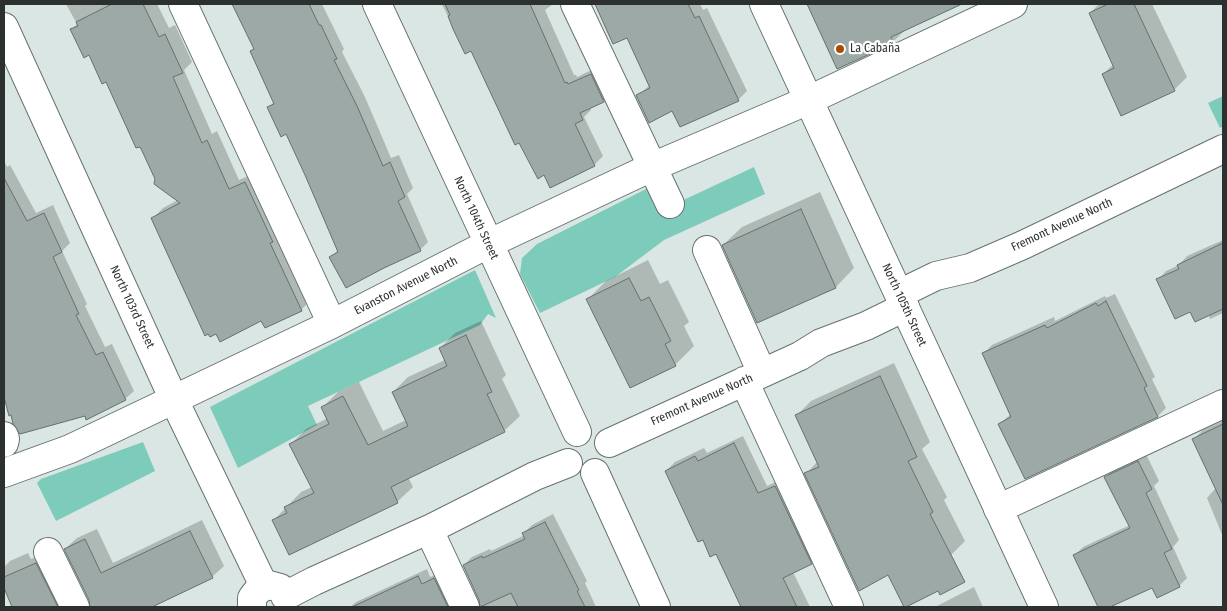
<!DOCTYPE html>
<meta charset="utf-8">
<style>
body{margin:0}
#map{position:relative;width:1227px;height:611px;overflow:hidden;background:#dae6e3;font-family:"Fira Sans Condensed",sans-serif}
canvas{display:block}
.frame{position:absolute;inset:0;border:5px solid #2c312f;pointer-events:none}
</style>
<div id="map">
<canvas width="1227" height="611"></canvas>
<div class="frame"></div>
</div>
<script>
const ctx = document.querySelector('canvas').getContext('2d');
ctx.lineJoin = 'round';
function fill(path, color) { ctx.fillStyle = color; ctx.fill(path, 'evenodd'); }
const poly = rows => new Path2D(rows.map(r => 'M' + r).join(''));
function trace(path, color, width, dash) { ctx.strokeStyle = color; ctx.lineWidth = width; ctx.lineCap = dash ? 'butt' : 'round'; ctx.setLineDash(dash || []); ctx.stroke(path); }
function label(font, color, halo, rows, align = 'center') {
  ctx.font = font + ' "Fira Sans Condensed",sans-serif'; ctx.lineWidth = 4.5; ctx.setLineDash([]); ctx.textBaseline = 'middle'; ctx.strokeStyle = halo; ctx.fillStyle = color; for (const [text, x, y, turn = 0] of rows) {
    ctx.save(); ctx.translate(x, y); ctx.rotate((+turn || 0) * Math.PI / 180); ctx.textAlign = isNaN(turn) ? turn : align; if (halo) ctx.strokeText(text, 0, 0); ctx.fillText(text, 0, 0); ctx.restore();
  }
}
const green = poly([
 [1223,96,1223,126,1220,128,1208,103],
 [754,167,765,194,664,240,615,277,540,313,520,274,522,258,537,244,650,187,660,211],
 [475,270,496,318,488,314,480,325,308,406,317,425,238,468,210,407],
 [143,442,155,471,56,521,37,483,41,479]
]);
const shadow = poly([
 [66,4,157,4,169,28,175,25,192,62,184,70,212,134,217,131,239,180,255,173,311,300,301,310,262,319,153,218,163,208,178,200,156,178,107,81,72,29,77,24],
 [233,4,322,4,344,49,342,52,365,97,391,158,399,155,413,188,407,194,428,242,420,250,331,257,338,250,287,133,268,108,274,102,251,51,254,48],
 [442,4,553,4,545,10,574,75,576,75,577,77,600,66,612,92,603,101,590,108,591,110,584,117,603,156,594,165,544,174,472,49,465,52],
 [596,4,700,4,703,10,707,8,747,91,738,100,637,96,650,85,628,36,614,42],
 [809,4,943,4,944,5,905,30,893,42,838,68],
 [1099,4,1152,4,1187,77,1174,90,1103,74,1114,64,1090,13],
 [4,161,7,167,10,165,36,213,53,205,70,243,62,251,87,304,85,306,105,347,112,344,134,391,125,399,85,415,10,414,4,392],
 [820,192,854,268,836,287,757,321,723,245,742,227],
 [1223,240,1223,313,1210,319,1209,315,1191,310,1158,280,1166,271,1179,265,1187,256],
 [648,260,660,284,668,280,689,322,684,326,694,346,675,365,588,299,606,281],
 [1115,294,1155,377,1152,379,1166,408,1158,416,1025,478,999,424,1011,414,983,354,992,345,1054,317,1055,321,1105,296,1106,298],
 [481,321,506,375,502,379,520,416,504,431,408,477,413,487,397,502,274,520,301,492,312,487,291,444,306,429,328,418,322,408,338,392,359,382,383,431,406,420,393,392,408,377,445,360,440,348,455,333],
 [894,363,930,442,922,449,947,497,944,500,965,541,951,555,893,583,889,574,806,474,818,461,797,415,811,401],
 [1223,421,1223,462,1208,469,1194,439,1203,430],
 [743,436,767,486,784,478,820,554,811,563,793,572,810,607,743,607,716,553,666,471,675,462,704,448,707,453],
 [1146,454,1159,481,1154,486,1179,540,1173,547,1187,578,1179,586,1153,586,1100,607,1075,555,1083,547,1130,525,1106,477,1113,469],
 [1223,485,1223,537,1207,498,1215,489],
 [553,514,587,581,585,583,596,607,482,607,480,600,464,565,472,557,490,549,491,551,525,535,524,533,532,525],
 [202,520,224,566,212,577,149,607,92,607,90,600,65,549,77,538,97,529,113,563],
 [48,552,77,607,14,607,4,585,4,567,10,561,28,553,31,559],
 [427,569,430,577,443,571,455,596,446,605,441,607,350,607,356,602],
 [974,587,983,607,935,607]
]);
const building = poly([
 [112,4,143,4,159,37,165,34,183,73,173,77,202,143,207,140,229,189,245,182,273,242,270,243,302,311,265,328,261,321,220,342,216,334,210,337,208,334,205,336,151,218,180,203,154,184,155,179,143,153,140,147,136,148,106,82,102,84,89,55,84,58,70,29,78,26,76,22,112,4],
 [232,4,309,4,319,25,321,25,337,59,334,60,357,106,383,166,390,162,405,197,398,201,421,251,384,268,346,288,329,257,338,252,305,175,286,134,281,137,267,107,274,104,250,51,254,49,232,4],
 [445,4,530,4,565,83,567,82,568,84,591,74,604,102,580,113,583,120,575,124,595,166,550,188,544,175,538,179,519,143,515,145,471,51,465,54,453,29,448,16,450,15,445,4],
 [595,4,688,4,695,18,699,16,739,101,680,127,672,111,649,123,636,95,650,88,627,38,613,44,595,4],
 [807,4,962,4,891,37,894,43,837,69,807,4],
 [1108,4,1134,4,1175,91,1121,116,1102,74,1114,68,1089,13,1108,4],
 [4,178,27,221,44,213,62,252,53,257,79,314,76,315,96,355,103,352,126,400,86,420,85,416,20,434,13,424,11,415,9,416,4,397,4,178],
 [801,209,836,288,757,323,722,245,801,209],
 [1223,243,1223,309,1195,322,1190,312,1175,319,1156,279,1179,269,1177,265,1223,243],
 [629,278,641,301,649,297,671,341,665,344,676,366,630,388,586,299,629,278],
 [1106,301,1147,386,1144,388,1158,417,1025,479,998,424,1011,417,982,353,1045,325,1047,328,1096,303,1098,306,1106,301],
 [466,335,492,392,487,394,505,432,391,487,398,503,289,555,272,520,287,513,284,507,314,493,289,444,329,424,321,407,343,396,368,445,408,426,392,392,447,366,439,348,466,335],
 [880,376,917,457,908,461,933,512,930,514,965,582,940,595,938,591,906,607,904,607,888,575,859,591,804,473,819,467,795,415,880,376],
 [1223,424,1223,505,1192,439,1223,424],
 [734,443,758,493,775,486,812,564,783,578,797,607,741,607,716,554,710,557,703,540,698,542,665,471,695,456,698,461,734,443],
 [1138,461,1152,489,1146,493,1172,549,1164,553,1180,587,1157,598,1152,588,1110,607,1098,607,1073,555,1130,528,1104,477,1138,461],
 [545,522,579,590,577,591,585,607,518,607,511,593,480,607,479,600,463,565,482,556,483,558,525,539,522,533,545,522],
 [190,531,213,578,152,607,90,607,89,600,64,549,85,539,101,573,190,531],
 [36,563,58,607,12,607,4,588,4,577,36,563],
 [418,576,422,584,434,578,448,607,352,607,418,576]
]);
const minor = poly([
 [183,4,332,324],
 [377,4,577,432],
 [575,4,670,204],
 [4,27,174,400,264,586],
 [707,250,762,373],
 [899,294,936,276,970,268,1023,245,1223,149],
 [744,381,849,607],
 [4,436,5,439,4,443],
 [609,443,800,356,821,343,866,326,905,307],
 [4,473,70,449,332,324,488,244,652,167,809,100,1013,4],
 [595,473,656,607],
 [998,509,1223,404],
 [429,530,465,607],
 [48,552,75,607],
 [285,596,314,581,432,528,535,476,568,463],
 [252,607,252,598,259,589,269,585,280,588]
]);
const major = poly([
 [764,4,1044,607]
]);
const markers = [
 [840,49,5,"#ab4c00"]
];
const poiNames = [
 ["La Cabaña",850,49]
];
const streetNames = [
 ["North 104th Street",476,218,65],
 ["Fremont Avenue North",1062,225,-25],
 ["Evanston Avenue North",406,286,-27],
 ["North 105th Street",904,305,65],
 ["North 103rd Street",132,307,65],
 ["Fremont Avenue North",702,400,-24]
];
fill(green, '#7dcbbb');
fill(shadow, '#0003');
fill(building, '#9da9a6');
trace(building, '#65706e', 1);
trace(minor, '#677270', 30);
trace(major, '#677270', 30);
trace(minor, '#fff', 28);
trace(major, '#fff', 28);
for (const [x, y, r, color] of markers) { const dot = new Path2D(); dot.arc(x, y, r, 0, 2 * Math.PI); ctx.fillStyle = color; ctx.fill(dot); trace(dot, '#fff', 2); }
label('12px', '#2c312f', '#fff', poiNames, 'left');
label('12px', '#2c312f', '#fff', streetNames);
</script>
